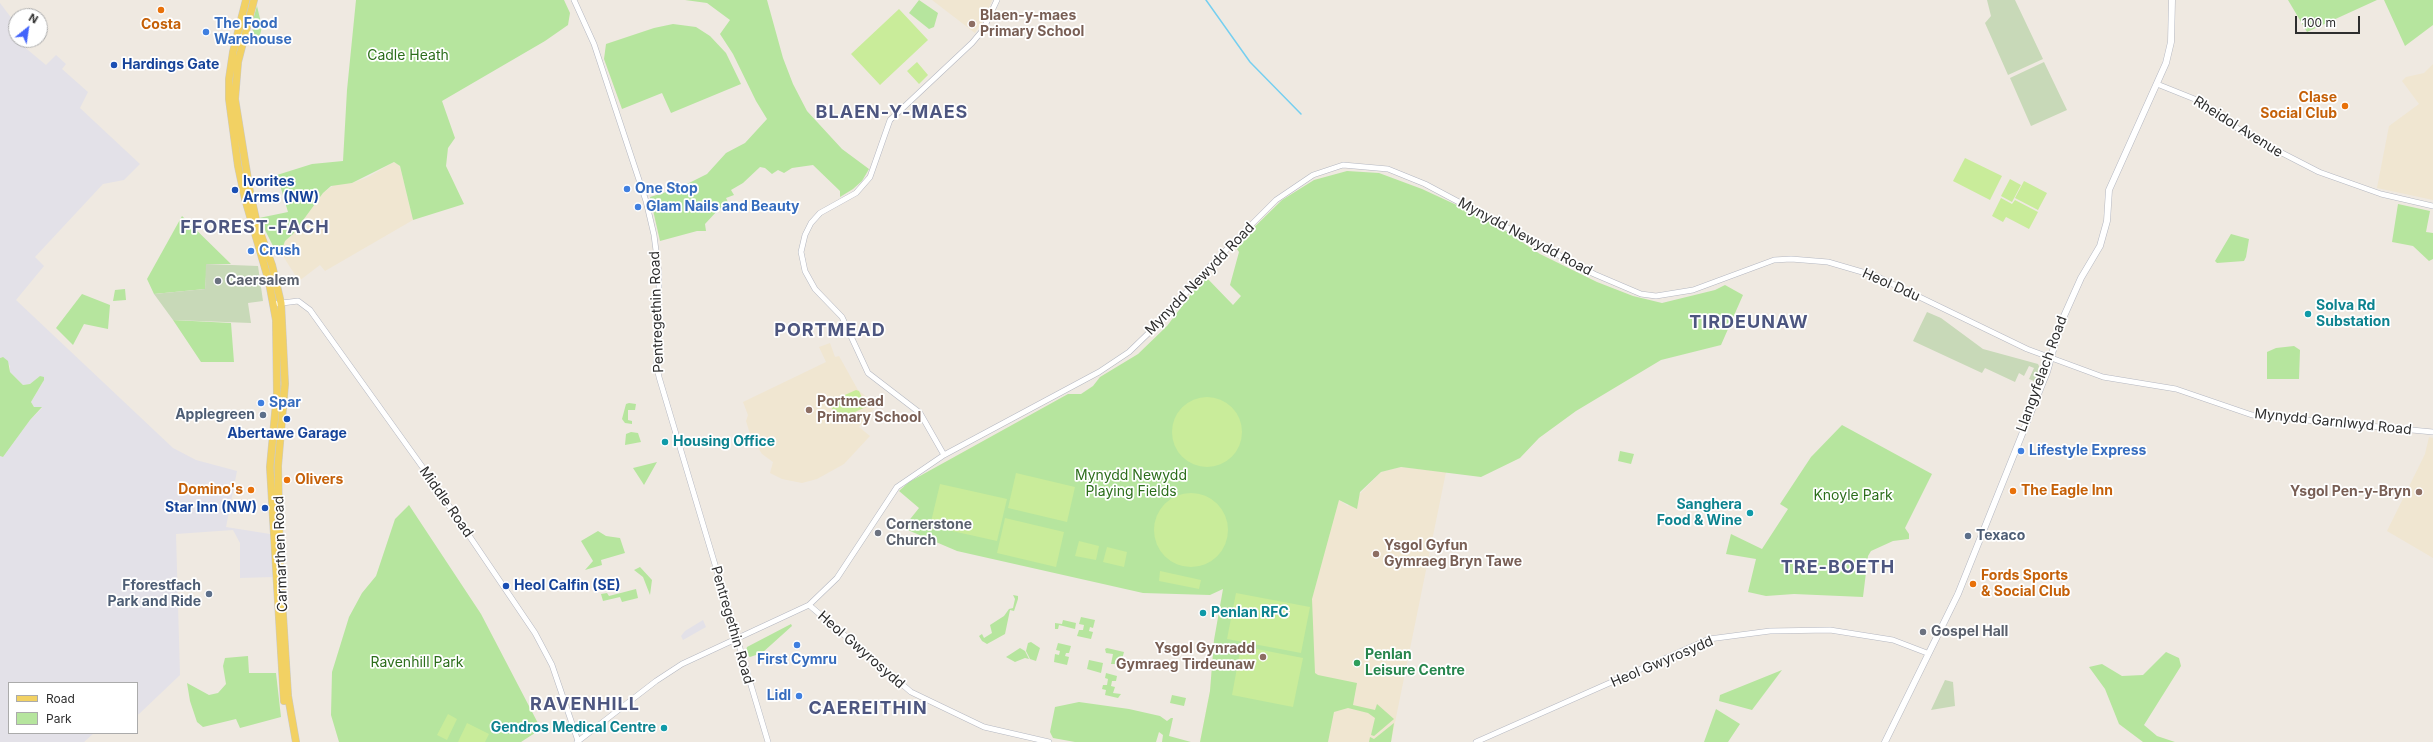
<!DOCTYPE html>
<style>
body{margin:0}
#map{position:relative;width:2433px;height:742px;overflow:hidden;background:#efe9e1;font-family:Inter,sans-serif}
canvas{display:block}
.legend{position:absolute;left:8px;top:682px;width:130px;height:52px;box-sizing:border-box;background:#fff;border:1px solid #ababab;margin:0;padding:5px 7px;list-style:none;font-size:12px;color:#2e2e2e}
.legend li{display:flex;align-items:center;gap:8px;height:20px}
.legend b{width:20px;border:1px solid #ababab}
.north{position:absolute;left:8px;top:8px;width:40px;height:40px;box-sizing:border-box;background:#fff;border:1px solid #ababab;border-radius:50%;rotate:30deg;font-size:11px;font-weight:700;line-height:16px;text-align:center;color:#2e2e2e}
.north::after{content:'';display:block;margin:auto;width:14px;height:18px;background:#4264fb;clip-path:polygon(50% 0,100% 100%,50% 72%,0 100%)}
.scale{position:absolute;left:2295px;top:16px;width:65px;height:18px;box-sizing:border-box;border:2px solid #2e2e2e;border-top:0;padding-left:5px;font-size:12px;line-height:14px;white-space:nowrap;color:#2e2e2e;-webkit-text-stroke:3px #fff;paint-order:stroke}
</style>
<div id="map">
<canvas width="2433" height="742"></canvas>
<ul class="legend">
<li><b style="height:5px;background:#f2d163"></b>Road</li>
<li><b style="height:11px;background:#b6e59e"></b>Park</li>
</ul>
<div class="north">N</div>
<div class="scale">100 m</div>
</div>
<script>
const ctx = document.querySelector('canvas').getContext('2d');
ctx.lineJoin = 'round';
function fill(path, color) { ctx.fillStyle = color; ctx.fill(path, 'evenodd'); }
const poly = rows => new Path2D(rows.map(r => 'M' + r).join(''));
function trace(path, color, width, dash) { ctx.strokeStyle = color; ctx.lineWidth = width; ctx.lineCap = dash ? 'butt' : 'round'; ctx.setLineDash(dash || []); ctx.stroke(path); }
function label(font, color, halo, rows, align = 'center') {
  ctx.font = font + ' Inter,sans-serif'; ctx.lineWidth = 3.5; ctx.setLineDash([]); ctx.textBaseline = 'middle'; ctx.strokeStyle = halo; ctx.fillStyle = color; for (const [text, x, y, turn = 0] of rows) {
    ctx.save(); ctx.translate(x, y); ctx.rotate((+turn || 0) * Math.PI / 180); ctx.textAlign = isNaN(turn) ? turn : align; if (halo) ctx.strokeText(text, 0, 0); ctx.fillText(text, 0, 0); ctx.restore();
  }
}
const industrial = poly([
 [0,3,16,24,16,40,46,65,56,55,66,64,62,69,88,92,80,108,140,164,124,180,103,184,35,257,44,266,16,300,173,448,196,460,237,471,226,527,270,534,273,577,240,578,240,543,233,530,176,534,180,675,139,714,137,715,137,683,9,683,9,733,94,733,84,742,0,742,0,456,3,457,30,420,42,408,34,407,31,402,43,382,40,376,30,384,23,385,10,372,10,366,2,357,0,358],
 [703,620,706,627,683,640,681,636,685,631]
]);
const education = poly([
 [932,0,992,0,986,16,975,33],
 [2433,64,2433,200,2377,188,2389,126,2419,104,2402,81,2406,77,2424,73],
 [394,162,400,166,413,220,325,271,320,265,299,281,281,253,285,241,293,234,323,193,335,184,352,183,368,177],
 [830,343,835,357,839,356,858,390,877,405,859,427,870,436,844,464,817,479,802,483,782,479,770,473,773,462,762,454,751,437,746,421,748,415,743,402,826,362,819,347],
 [2429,437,2433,438,2433,558,2387,531,2425,454],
 [1401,467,1446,472,1391,742,1200,742,1210,691,1214,640,1339,500,1348,506,1381,472]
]);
const green = poly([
 [356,0,564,0,570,13,568,25,545,41,442,101,455,138,448,148,446,166,464,204,413,220,400,166,394,162,352,183,331,186,323,193,293,234,285,241,281,253,274,248,259,218,288,212,277,175,312,164,343,161,347,90],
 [685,0,767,0,783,58,793,84,807,111,842,149,869,169,862,181,853,189,840,197,840,191,813,165,792,168,784,173,778,170,772,174,765,168,760,167,743,183,731,190,734,195,726,198,729,204,718,210,705,224,706,231,697,231,660,241,650,197,679,188,707,174,726,153,745,143,767,119,756,101,733,54,720,34,730,20,707,3],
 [919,0,938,13,934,27,929,29,909,13],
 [2288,0,2377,0,2307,32],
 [2384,0,2433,0,2433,25,2405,46],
 [257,6,262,27,259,39,254,42,252,23],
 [673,24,696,27,710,36,726,53,741,84,671,113,662,93,622,109,604,59,606,44,654,28],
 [1347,171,1379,173,1422,189,1489,220,1540,254,1597,282,1633,296,1662,303,1715,290,1725,285,1743,295,1721,345,1661,360,1576,411,1539,438,1520,458,1481,477,1401,467,1381,472,1360,492,1357,509,1339,500,1312,599,1315,673,1318,675,1357,683,1353,705,1375,710,1377,704,1394,719,1374,736,1371,735,1375,718,1368,713,1348,708,1334,712,1328,742,1200,742,1210,691,1214,640,1223,589,1210,595,1143,593,957,551,903,528,919,508,899,491,909,482,1068,394,1081,394,1093,386,1100,377,1138,354,1167,326,1205,276,1233,305,1241,296,1230,285,1239,252,1235,246,1282,200,1314,180],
 [2398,204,2430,211,2426,232,2433,233,2433,259,2429,261,2413,246,2392,242],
 [182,216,231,264,207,264,205,289,154,294,147,279],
 [2231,234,2249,239,2246,257,2244,261,2217,263,2215,261],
 [125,289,126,300,113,301,115,290],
 [82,294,110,305,108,329,84,324,73,345,56,328],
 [173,320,231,323,234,362,201,362],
 [2294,346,2300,350,2299,379,2267,379,2267,352,2276,348],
 [3,357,8,361,10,372,23,385,30,384,40,376,44,377,44,380,31,402,34,407,42,407,30,420,3,457,0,456,0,358],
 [629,403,636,404,635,410,628,410,628,420,632,421,632,424,625,423,622,419,626,404],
 [1842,425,1932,474,1905,528,1909,534,1909,539,1893,541,1871,551,1868,556,1863,597,1794,594,1766,596,1748,592,1756,559,1726,554,1731,534,1762,549,1788,509,1780,504,1811,457],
 [631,432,638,433,641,442,625,445,626,434],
 [1620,451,1634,454,1631,464,1618,461],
 [657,462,644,485,633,468],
 [409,505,481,614,541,729,521,742,339,742,331,715,332,672,349,617,362,593,376,576,395,519],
 [598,531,606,536,620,538,625,553,601,560,602,565,585,570,593,561,581,541],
 [640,567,652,580,650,595,643,577,634,570],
 [636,589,638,598,622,602,620,597,603,601,601,594,607,593,609,596],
 [1013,595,1018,596,1018,599,1014,611,1010,610,1005,634,987,644,982,641,979,636,982,634,984,638,992,633,990,625,1004,616,1009,609,1013,608,1015,599],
 [1081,617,1095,620,1093,628,1090,627,1089,631,1093,632,1091,639,1077,636,1079,630,1083,630,1084,625,1079,624],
 [1063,620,1076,623,1075,629,1059,625,1058,629,1055,629,1055,623,1062,624],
 [791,624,792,626,762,653,750,657,745,654,747,647],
 [1031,642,1040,648,1036,661,1030,659,1026,651,1028,643],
 [1058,643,1071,646,1069,653,1066,653,1065,656,1069,657,1067,665,1054,662,1055,654,1059,655,1060,651,1056,650],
 [1020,648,1025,651,1029,659,1025,658,1015,662,1006,657],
 [1107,648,1124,652,1122,659,1118,658,1119,664,1111,664,1113,654,1106,653,1105,649],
 [2166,652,2179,658,2181,666,2144,725,2157,736,2175,742,2143,742,2119,724,2105,689,2089,667,2102,664,2122,676,2143,675],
 [248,656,249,673,276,673,281,717,240,728,236,719,203,727,197,722,190,701,187,683,209,695,218,693,226,684,223,666,225,658],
 [1089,660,1103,663,1101,673,1087,669],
 [1782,670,1752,710,1719,701,1720,695],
 [1106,673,1117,676,1116,681,1112,681,1111,686,1115,687,1113,693,1121,694,1118,698,1105,695,1106,690,1102,689,1103,685,1107,685,1108,679,1105,678],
 [1172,695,1186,698,1184,706,1170,703],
 [1079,702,1129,709,1160,716,1167,721,1171,718,1173,718,1169,736,1191,742,1162,742,1163,735,1159,732,1156,742,1075,742,1053,738,1050,732,1055,707],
 [1716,709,1740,724,1728,742,1704,742],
 [1394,723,1391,742,1369,742,1370,737,1374,739]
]);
const cemetery = poly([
 [1987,0,2015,0,2043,59,2008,75,1985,23,1991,16],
 [2044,62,2067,110,2031,126,2010,78],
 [206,264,258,266,263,301,248,303,251,323,173,320,154,294,205,289],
 [1927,312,1941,318,1983,349,2038,364,2041,370,2035,390,2031,389,2034,381,2029,379,2034,368,2029,366,2024,376,2019,373,2015,382,1985,368,1982,373,1913,341],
 [1945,680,1953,682,1955,706,1931,710]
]);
const pitch = poly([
 [899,9,928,40,880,85,851,54],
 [917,62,928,75,919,84,907,71],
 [1965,158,2002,176,1990,200,1953,181],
 [2010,179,2021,185,2012,202,2001,196],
 [2024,181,2047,193,2038,210,2015,198],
 [2001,198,2012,204,2015,200,2038,212,2029,229,2006,217,2003,222,1992,216],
 [856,390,859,391,866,407,837,420,829,402],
 '1172 432a35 35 0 1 1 70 0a35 35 0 1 1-70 0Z',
 [1016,473,1075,487,1067,522,1008,508],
 [940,484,1007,499,997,541,930,526],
 '1154 530a37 37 0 1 1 74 0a37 37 0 1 1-74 0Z',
 [1005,518,1064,532,1056,567,997,553],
 [1079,541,1099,546,1096,560,1075,556],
 [1107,547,1127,552,1124,567,1103,562],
 [1160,571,1201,580,1199,589,1159,581],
 [1236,593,1310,607,1301,653,1227,639],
 [1241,646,1303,658,1293,707,1232,695],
 [448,714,457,719,447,740,437,735],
 [467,723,489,734,485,742,458,742]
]);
const stream = poly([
 [1206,0,1250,62,1301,114]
]);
const tertiary = poly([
 [574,0,594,44,646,201,654,235,659,274,659,352,656,362,659,377,768,742],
 [2157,84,2197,100,2247,135,2319,172,2381,194,2433,206],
 [274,304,298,301,310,310,426,472,535,633,552,665,578,741],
 [944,455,920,413,868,373,842,317,815,289,805,271,801,252,805,235,811,223,820,213,856,193,870,177,890,120,972,43,983,30,997,0],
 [809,605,911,692,984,727,1049,742],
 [577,742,656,681,682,664,809,605,837,578,897,487,944,455,1099,372,1129,352,1159,323,1208,268,1276,200,1313,175,1343,165,1388,169,1425,184,1594,274,1641,294,1656,296,1693,290,1774,260,1791,259,1828,262,1876,276,2027,349,2103,377,2176,389,2252,415,2433,432],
 [1476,742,1709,639,1770,631,1830,630,1893,640,1927,653]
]);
const secondary = poly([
 [1885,742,1958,594,2047,372,2060,325,2081,278,2100,246,2107,221,2109,190,2166,63,2171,42,2172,0]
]);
const primary = poly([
 [246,0,233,52,229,79,229,99,238,166,245,199,269,282,276,320,277,393,270,467,284,701],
 [254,0,238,62,235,99,250,192,257,224,272,265,281,303,285,384,278,466,280,568,288,696,296,742]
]);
const markers = [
 [161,10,4,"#e8710a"],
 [972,24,4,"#8d6e63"],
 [206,32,4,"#3f7fe0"],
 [114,65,4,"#1a4fb4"],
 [2345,106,4,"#e8710a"],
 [627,189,4,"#3f7fe0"],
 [235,190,4,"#1a4fb4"],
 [638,207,4,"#3f7fe0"],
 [251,251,4,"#3f7fe0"],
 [218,281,4,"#6b7280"],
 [2308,314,4,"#0f9aa8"],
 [261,403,4,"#3f7fe0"],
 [809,410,4,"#8d6e63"],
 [263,415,4,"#5c6f8a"],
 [287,419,4,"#1a4fb4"],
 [665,442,4,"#0f9aa8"],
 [2021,451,4,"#3f7fe0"],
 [287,480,4,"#e8710a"],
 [251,490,4,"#e8710a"],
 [2013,491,4,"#e8710a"],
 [2419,492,4,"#8d6e63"],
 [265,508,4,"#1a4fb4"],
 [1750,513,4,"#0f9aa8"],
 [878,533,4,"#6b7280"],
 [1968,536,4,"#5c6f8a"],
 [1376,554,4,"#8d6e63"],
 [1973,584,4,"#e8710a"],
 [506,586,4,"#1a4fb4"],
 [209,594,4,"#5c6f8a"],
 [1203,613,4,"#0f9aa8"],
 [1923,632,4,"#6b7280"],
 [797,645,4,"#3f7fe0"],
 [1263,657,4,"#8d6e63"],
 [1357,663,4,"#2e9e5b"],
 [799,696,4,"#3f7fe0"],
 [664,728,4,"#0f9aa8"]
];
const educationNames = [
 ["Blaen-y-maes",980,16],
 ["Primary School",980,32],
 ["Portmead",817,402],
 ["Primary School",817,418],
 ["Ysgol Pen-y-Bryn",2411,492,"right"],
 ["Ysgol Gyfun",1384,546],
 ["Gymraeg Bryn Tawe",1384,562],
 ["Ysgol Gynradd",1255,649,"right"],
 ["Gymraeg Tirdeunaw",1255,665,"right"]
];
const shopNames = [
 ["The Food",214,24],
 ["Warehouse",214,40],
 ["One Stop",635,189],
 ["Glam Nails and Beauty",646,207],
 ["Crush",259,251],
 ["Spar",269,403],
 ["Lifestyle Express",2029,451],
 ["First Cymru",797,660,"center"],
 ["Lidl",791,696,"right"]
];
const foodNames = [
 ["Costa",161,25,"center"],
 ["Clase",2337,98,"right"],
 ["Social Club",2337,114,"right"],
 ["Olivers",295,480],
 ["Domino's",243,490,"right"],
 ["The Eagle Inn",2021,491],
 ["Fords Sports",1981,576],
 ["& Social Club",1981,592]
];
const parkNames = [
 ["Cadle Heath",408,56],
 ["Mynydd Newydd",1131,476],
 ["Playing Fields",1131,492],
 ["Knoyle Park",1853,496],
 ["Ravenhill Park",417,663]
];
const transitNames = [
 ["Hardings Gate",122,65],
 ["Ivorites",243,182],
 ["Arms (NW)",243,198],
 ["Abertawe Garage",287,434,"center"],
 ["Star Inn (NW)",257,508,"right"],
 ["Heol Calfin (SE)",514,586]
];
const streetNames = [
 ["Rheidol Avenue",2238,127,32],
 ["Mynydd Newydd Road",1525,237,28],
 ["Mynydd Newydd Road",1200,279,-46],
 ["Heol Ddu",1891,285,24],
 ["Pentregethin Road",657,312,-92],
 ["Llangyfelach Road",2042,374,-70],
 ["Mynydd Garnlwyd Road",2333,422,6],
 ["Middle Road",446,502,55],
 ["Carmarthen Road",281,554,-92],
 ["Pentregethin Road",732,625,74],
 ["Heol Gwyrosydd",861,650,41],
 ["Heol Gwyrosydd",1662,662,-23]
];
const worshipNames = [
 ["Caersalem",226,281],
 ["Cornerstone",886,525],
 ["Church",886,541],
 ["Gospel Hall",1931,632]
];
const cultureNames = [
 ["Solva Rd",2316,306],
 ["Substation",2316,322],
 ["Housing Office",673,442],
 ["Sanghera",1742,505,"right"],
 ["Food & Wine",1742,521,"right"],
 ["Penlan RFC",1211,613],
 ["Gendros Medical Centre",656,728,"right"]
];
const serviceNames = [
 ["Applegreen",255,415],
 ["Texaco",1976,536,"left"],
 ["Fforestfach",201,586],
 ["Park and Ride",201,602]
];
const leisureNames = [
 ["Penlan",1365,655],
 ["Leisure Centre",1365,671]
];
const districtNames = [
 ["BLAEN-Y-MAES",892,113],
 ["FFOREST-FACH",255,228],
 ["TIRDEUNAW",1749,323],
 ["PORTMEAD",830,331],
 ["TRE-BOETH",1838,568],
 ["RAVENHILL",585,705],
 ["CAEREITHIN",868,709]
];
fill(industrial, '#e3e1e8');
fill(education, '#f0e6d1');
fill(green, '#b6e59e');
fill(cemetery, '#c8d9b8');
fill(pitch, '#c9ec9a');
trace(stream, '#75cff0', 1.5);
trace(tertiary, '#b4b7c1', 6);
trace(secondary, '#b4b7c1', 7);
trace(primary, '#c9c9c9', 8);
trace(tertiary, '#fff', 5);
trace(secondary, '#fff', 6);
trace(primary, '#f2d163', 7);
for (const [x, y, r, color] of markers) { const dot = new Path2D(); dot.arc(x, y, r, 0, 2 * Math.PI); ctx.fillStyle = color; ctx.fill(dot); trace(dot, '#fff', 1.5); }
label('bold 14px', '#785e54', '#fff', educationNames, 'left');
label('bold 14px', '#366cbe', '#fff', shopNames, 'left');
label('bold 14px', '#c56008', '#fff', foodNames, 'left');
label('14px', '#2c6e1b', '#fff', parkNames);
label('bold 14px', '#164399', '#fff', transitNames, 'left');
label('14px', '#2e2e2e', '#fff', streetNames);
label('bold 14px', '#5b616d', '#fff', worshipNames, 'left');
label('bold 14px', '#0d838f', '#fff', cultureNames, 'left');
label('bold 14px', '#4e5e75', '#fff', serviceNames, 'right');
label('bold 14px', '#27864d', '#fff', leisureNames, 'left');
ctx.letterSpacing = '1px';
label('bold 18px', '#4d5680', '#fff', districtNames);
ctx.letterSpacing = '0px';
</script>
